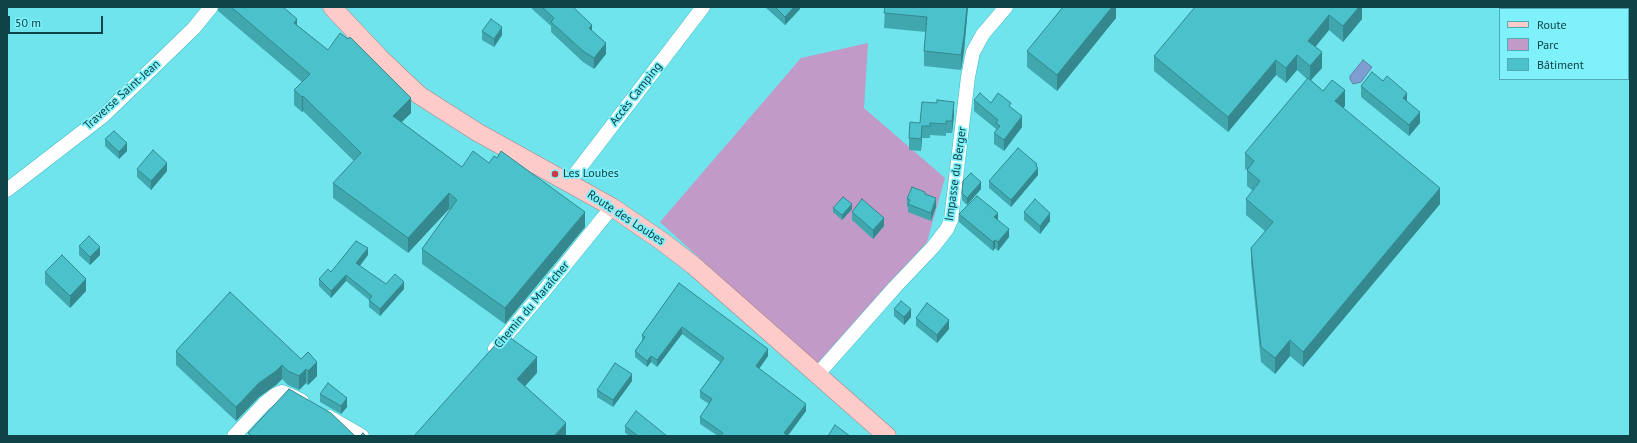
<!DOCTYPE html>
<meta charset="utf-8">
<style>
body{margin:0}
#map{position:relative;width:1637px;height:443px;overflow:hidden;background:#70e4ec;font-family:"PT Sans",sans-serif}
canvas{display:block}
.frame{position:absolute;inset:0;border:8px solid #104347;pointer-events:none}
.legend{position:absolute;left:1499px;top:8px;width:130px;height:72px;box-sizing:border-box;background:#7ef1fa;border:1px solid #52abb2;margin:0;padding:5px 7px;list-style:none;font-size:12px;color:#104347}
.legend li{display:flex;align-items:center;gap:8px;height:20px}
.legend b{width:20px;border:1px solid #52abb2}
.scale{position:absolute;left:8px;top:16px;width:95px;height:18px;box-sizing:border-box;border:2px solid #104347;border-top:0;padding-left:5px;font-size:12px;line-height:14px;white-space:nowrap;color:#104347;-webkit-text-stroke:3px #7ef1fa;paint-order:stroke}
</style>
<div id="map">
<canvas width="1637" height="443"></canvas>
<div class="frame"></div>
<ul class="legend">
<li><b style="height:5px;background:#fdcbca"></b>Route</li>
<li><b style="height:11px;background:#c19ac7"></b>Parc</li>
<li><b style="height:11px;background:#4bc2cb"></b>Bâtiment</li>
</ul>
<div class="scale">50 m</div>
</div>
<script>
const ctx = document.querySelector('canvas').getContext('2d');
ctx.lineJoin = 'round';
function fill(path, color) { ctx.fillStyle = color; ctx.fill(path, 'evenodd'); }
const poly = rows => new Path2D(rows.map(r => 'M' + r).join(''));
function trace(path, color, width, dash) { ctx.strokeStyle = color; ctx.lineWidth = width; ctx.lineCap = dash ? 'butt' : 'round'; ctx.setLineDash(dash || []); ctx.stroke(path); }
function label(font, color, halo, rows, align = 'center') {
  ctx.font = font + ' "PT Sans",sans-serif'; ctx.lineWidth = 3.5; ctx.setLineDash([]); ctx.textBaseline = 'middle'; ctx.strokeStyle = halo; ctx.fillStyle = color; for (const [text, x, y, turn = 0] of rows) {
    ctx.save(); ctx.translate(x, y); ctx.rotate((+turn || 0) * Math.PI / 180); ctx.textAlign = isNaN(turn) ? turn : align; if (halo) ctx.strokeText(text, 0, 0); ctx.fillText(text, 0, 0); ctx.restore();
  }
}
const green = poly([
 [868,43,864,108,945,178,927,242,818,366,660,222,801,58]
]);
const water = poly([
 [1363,60,1372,67,1361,82,1353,84,1350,79,1350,76,1363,60]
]);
const minor = poly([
 [569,182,703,7],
 [7,190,103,116,194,28,211,7],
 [495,349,548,286,612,207],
 [817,375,895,287,933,247,947,229,951,220,968,77,973,52,983,34,1006,7],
 [329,417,362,436],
 [234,436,264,404,275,395,282,392,292,396,302,401]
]);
const major = poly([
 [332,7,381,59,419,95,477,132,612,207,663,242,693,265,887,436]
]);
const wall = poly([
 [218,7,283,7,297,25,328,50,411,113,401,122,462,167,489,163,585,227,505,324,422,264,422,249,450,210,449,209,408,253,333,198,333,183,354,161,303,111,302,112,294,105,294,90,302,82,218,11],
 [532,7,573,7,592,31,606,54,594,69,583,62,551,32,551,26,532,9],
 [765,7,800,7,800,9,785,25],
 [885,7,968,7,964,51,961,70,924,66,924,51,926,32,884,28],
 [1116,7,1116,18,1057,91,1027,67,1027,51],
 [1362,7,1362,19,1343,42,1329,30,1315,47,1322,68,1311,80,1323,91,1345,106,1343,108,1440,204,1303,367,1290,356,1275,374,1261,362,1251,264,1251,248,1265,231,1246,215,1246,199,1253,191,1247,186,1247,170,1245,169,1245,153,1307,79,1297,70,1286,83,1276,75,1228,132,1154,71,1154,56],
 [482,31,502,35,494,47,482,40],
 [1361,86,1407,101,1420,123,1409,136,1361,97],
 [974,100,991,103,1011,108,1022,127,1004,151,994,144,994,133,996,130,996,129,974,111],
 [954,114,952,133,946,133,946,136,930,135,930,138,922,138,921,151,909,150,909,138,920,123],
 [105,139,127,151,119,159,105,146],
 [1037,167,1038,175,1011,207,989,188,989,181],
 [137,169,167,171,151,190,137,177],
 [981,189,967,205,962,200,962,193],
 [925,194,936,207,931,221,908,212,908,207,907,207,907,199],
 [833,208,852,209,842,220,833,212],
 [852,212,884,226,873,239,852,220],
 [1024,212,1050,221,1040,234,1024,220],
 [959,214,998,220,1009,237,998,251,995,248,993,251,959,222],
 [79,246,100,255,90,265,79,255],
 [368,255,360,266,386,284,404,289,380,316,369,307,369,300,346,281,331,298,319,286,319,279,331,272],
 [45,272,86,291,70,308,45,284],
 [679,283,768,356,759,369,806,411,788,436,718,436,700,424,700,417,709,404,700,398,700,391,720,362,682,334,657,367,651,362,647,367,635,357,635,351,642,341,642,335],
 [230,292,317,376,308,385,306,383,299,390,288,385,282,379,276,385,259,397,236,421,176,365,176,351],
 [1630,293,1630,308,1629,306,1629,294],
 [894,309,911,317,904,325,894,316],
 [916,318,949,329,937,343,916,326],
 [632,381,613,407,597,397,597,390],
 [320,394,347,407,341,414,320,402],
 [625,426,667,436,630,436,625,433]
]);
const shadedWall = poly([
 [794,7,800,7,800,9,785,25,785,17],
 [967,7,968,7,964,51,961,70,961,55],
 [1112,7,1116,7,1116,18,1057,91,1057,75],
 [1359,7,1362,7,1362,19,1343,42,1343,26],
 [1329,15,1329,30,1308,56,1308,41],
 [297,19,297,34,294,23],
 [592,25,592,36,589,28],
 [502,27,502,35,494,47,494,39],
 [606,43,606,54,594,69,594,58],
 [1322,52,1322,68,1310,81,1310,66],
 [1297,55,1297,70,1286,83,1286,68],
 [1276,60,1276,75,1228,132,1228,117],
 [1345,90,1345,106,1335,117,1335,101],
 [1407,93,1407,104,1403,98],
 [303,96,303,111,302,112,302,97],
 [411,98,411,113,393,131,393,116],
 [954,102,954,114,952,133,952,121],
 [1420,112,1420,123,1409,136,1409,125],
 [1022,116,1022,127,1004,151,1004,140],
 [922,126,922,138,921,151,921,139],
 [127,143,127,151,119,159,119,152],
 [167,163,167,171,151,190,151,181],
 [1037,164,1037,169,1038,168,1038,175,1011,207,1011,200],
 [981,182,981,189,967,205,967,198],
 [1440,188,1440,204,1303,367,1303,352],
 [449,193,449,209,408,253,408,238],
 [936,198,936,207,931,221,931,213],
 [852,204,852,209,842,220,842,215],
 [585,212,585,227,505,324,505,308],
 [998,213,998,221,994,217],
 [1050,213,1050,221,1040,234,1040,226],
 [884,218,884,226,873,239,873,230],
 [1009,229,1009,237,998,251,998,242],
 [995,240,995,248,993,251,993,242],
 [100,247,100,255,90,265,90,257],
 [368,248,368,255,356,270,356,263],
 [346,275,346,281,331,298,331,291],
 [86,279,86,291,70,308,70,296],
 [404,282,404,289,380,316,380,309],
 [911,309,911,317,904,325,904,317],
 [949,320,949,329,937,343,937,335],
 [682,327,682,334,657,367,657,360],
 [1290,340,1290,356,1275,374,1275,358],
 [768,349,768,356,756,373,756,366],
 [651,356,651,362,647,367,647,361],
 [537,357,537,373,517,395,517,379],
 [317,362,317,376,308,385,308,371],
 [282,365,282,379,276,385,259,397,236,421,236,407,259,383],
 [306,369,306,383,299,390,299,376],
 [632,374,632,381,613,407,613,400],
 [347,398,347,407,341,414,341,406],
 [806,404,806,411,787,436,784,433],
 [566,423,566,436,554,436]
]);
const building = poly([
 [231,7,283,7,297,19,294,23,328,50,340,33,348,39,350,37,411,98,393,116,462,167,473,151,489,163,494,156,497,158,501,151,585,212,505,308,422,249,457,200,449,193,408,238,333,183,361,153,303,96,302,97,294,90,310,74,231,7],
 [542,7,573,7,592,25,589,28,606,43,594,58,583,51,551,22,554,18,542,7],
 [775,7,794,7,785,17,775,7],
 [885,7,967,7,964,36,961,55,924,51,927,17,884,13,885,7],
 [1063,7,1112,7,1057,75,1027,51,1063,7],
 [1195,7,1359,7,1343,26,1329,15,1308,41,1322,52,1310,66,1297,55,1286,68,1276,60,1228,117,1154,56,1195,7],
 [491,19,502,27,494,39,482,31,491,19],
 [1372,72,1383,81,1387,76,1407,93,1403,98,1420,112,1409,125,1361,86,1372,72],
 [1308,78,1323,91,1332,80,1345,90,1335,101,1440,188,1303,352,1290,340,1275,358,1261,347,1251,248,1273,222,1246,199,1260,181,1247,170,1254,161,1245,153,1308,78],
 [980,93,991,103,998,93,1011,103,1009,106,1022,116,1004,140,994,133,1000,126,996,123,998,120,974,100,980,93],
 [937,100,954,102,952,121,946,121,946,124,930,123,930,126,922,126,921,139,909,138,910,122,920,123,922,102,937,103,937,100],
 [114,131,127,143,119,152,105,139,114,131],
 [1018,148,1037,164,1036,166,1038,168,1011,200,989,181,1018,148],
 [153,150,167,163,151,181,137,169,153,150],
 [971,173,981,182,967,198,962,193,963,181,971,173],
 [912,187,925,192,925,194,936,198,931,213,908,204,910,200,907,199,912,187],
 [977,196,998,213,994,217,1009,229,998,242,995,240,993,242,959,214,977,196],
 [843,197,852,204,842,215,833,208,843,197],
 [862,199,884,218,873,230,852,212,862,199],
 [1035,199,1050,213,1040,226,1024,212,1035,199],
 [89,236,100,247,90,257,79,246,89,236],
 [356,241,368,248,356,263,386,284,395,274,404,282,380,309,369,300,372,296,346,275,331,291,319,279,328,269,331,272,356,241],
 [62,255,86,279,70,296,45,272,62,255],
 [679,283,768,349,756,366,806,404,784,433,788,436,720,436,723,433,700,417,712,399,700,391,724,358,682,327,657,360,651,356,647,361,635,351,645,337,642,335,679,283],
 [230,292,301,359,308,352,317,362,308,371,306,369,299,376,288,371,282,365,276,371,259,383,236,407,176,351,230,292],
 [901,301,911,309,904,317,894,309,901,301],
 [927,303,949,320,937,335,916,318,927,303],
 [505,334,537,357,517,379,566,423,554,436,414,436,505,334],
 [615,363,632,374,613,400,597,390,615,363],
 [328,383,347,398,341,406,320,394,328,383],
 [289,389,331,413,355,436,252,436,248,433,289,389],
 [636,411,667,436,638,436,625,426,636,411],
 [835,425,850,436,828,436,835,425],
 [363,433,366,436,360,436,363,433]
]);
const markers = [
 [555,174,4,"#ca3a43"]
];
const streetNames = [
 ["Accès Camping",636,94,-52],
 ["Traverse Saint-Jean",122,95,-42],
 ["Impasse du Berger",956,174,-82],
 ["Route des Loubes",626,218,33],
 ["Chemin du Maraîcher",532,305,-50]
];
const poiNames = [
 ["Les Loubes",563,174]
];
fill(green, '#c19ac7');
fill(water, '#809dd2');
trace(water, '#5e82a8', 1);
trace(minor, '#42bbc4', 15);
trace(major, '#a98585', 19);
trace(minor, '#fff', 14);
trace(major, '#fdcbca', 18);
fill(wall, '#40a7af');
fill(shadedWall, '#34888e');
fill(building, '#4bc2cb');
trace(building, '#34888e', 1);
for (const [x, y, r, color] of markers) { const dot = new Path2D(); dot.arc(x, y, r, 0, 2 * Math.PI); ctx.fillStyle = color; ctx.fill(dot); trace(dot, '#7ef1fa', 1.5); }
label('12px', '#104347', '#7ef1fa', streetNames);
label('12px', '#104347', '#7ef1fa', poiNames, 'left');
</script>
